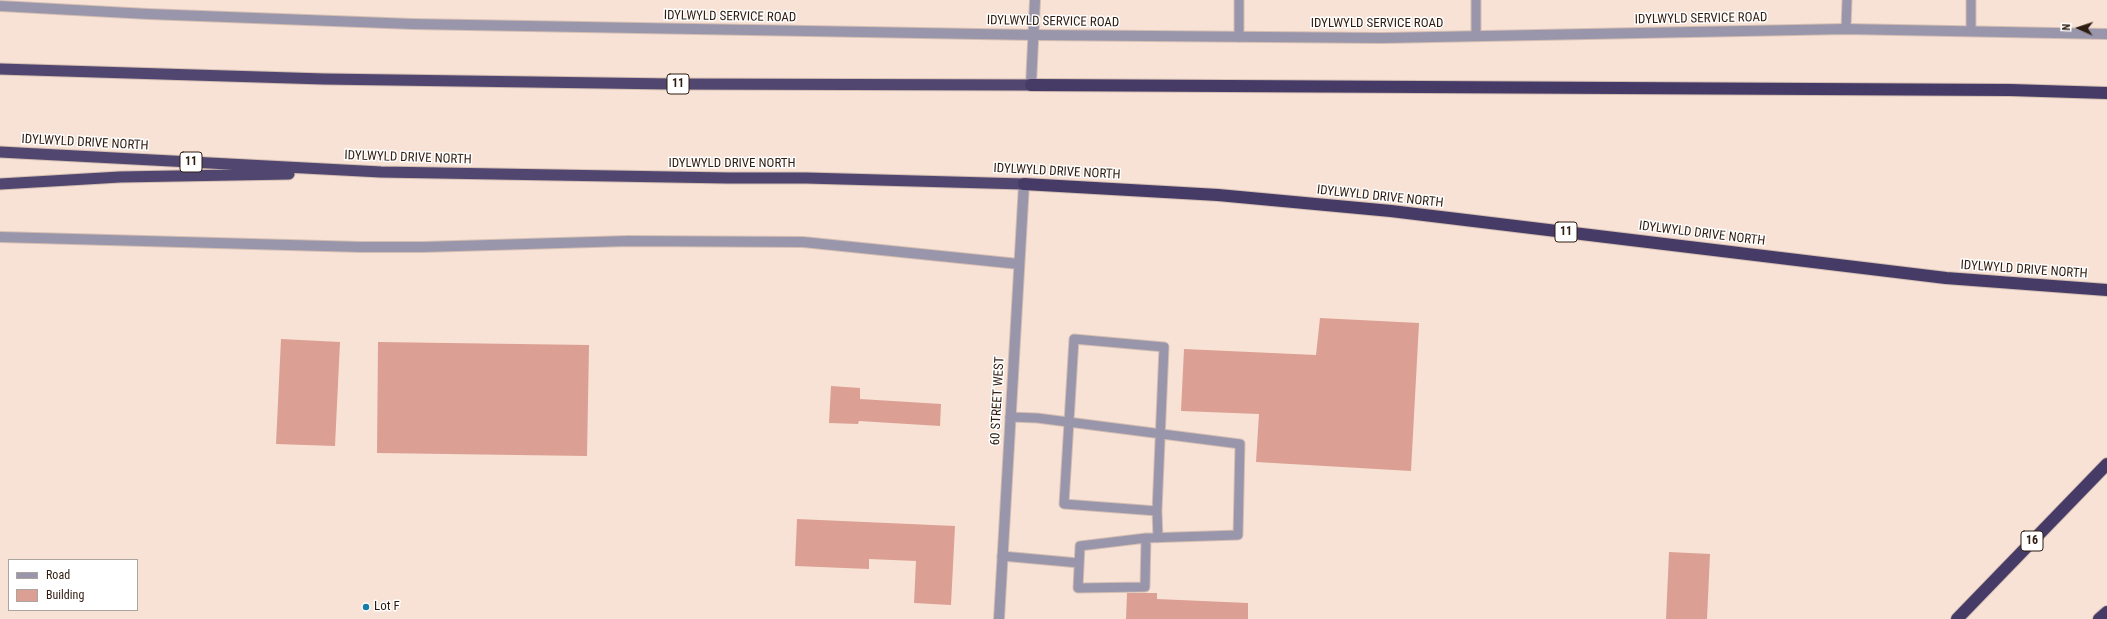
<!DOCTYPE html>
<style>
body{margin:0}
#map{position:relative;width:2107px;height:619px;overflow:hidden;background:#f8e2d5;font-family:"Roboto Condensed",sans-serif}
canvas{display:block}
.legend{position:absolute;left:8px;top:559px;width:130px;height:52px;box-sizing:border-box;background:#fff;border:1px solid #aca49f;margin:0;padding:5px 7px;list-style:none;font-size:12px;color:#2f1c10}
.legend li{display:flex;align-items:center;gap:8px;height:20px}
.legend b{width:20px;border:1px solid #aca49f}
.north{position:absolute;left:2059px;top:8px;width:40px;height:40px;-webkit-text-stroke:3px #fff;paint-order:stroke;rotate:273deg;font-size:11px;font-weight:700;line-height:16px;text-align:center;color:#2f1c10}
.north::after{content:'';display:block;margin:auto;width:14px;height:18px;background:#2f1c10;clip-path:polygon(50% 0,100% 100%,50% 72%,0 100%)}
</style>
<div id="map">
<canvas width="2107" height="619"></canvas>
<ul class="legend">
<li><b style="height:5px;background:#9996ac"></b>Road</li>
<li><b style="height:11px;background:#dba093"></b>Building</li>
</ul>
<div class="north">N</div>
</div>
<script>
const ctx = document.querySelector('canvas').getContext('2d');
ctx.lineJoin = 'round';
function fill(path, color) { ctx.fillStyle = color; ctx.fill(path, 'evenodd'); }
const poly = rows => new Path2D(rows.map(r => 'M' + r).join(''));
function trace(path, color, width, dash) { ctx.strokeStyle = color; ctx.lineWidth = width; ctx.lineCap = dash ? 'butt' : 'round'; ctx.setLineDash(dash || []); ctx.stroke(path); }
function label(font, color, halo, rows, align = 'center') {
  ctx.font = font + ' "Roboto Condensed",sans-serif'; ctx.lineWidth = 3; ctx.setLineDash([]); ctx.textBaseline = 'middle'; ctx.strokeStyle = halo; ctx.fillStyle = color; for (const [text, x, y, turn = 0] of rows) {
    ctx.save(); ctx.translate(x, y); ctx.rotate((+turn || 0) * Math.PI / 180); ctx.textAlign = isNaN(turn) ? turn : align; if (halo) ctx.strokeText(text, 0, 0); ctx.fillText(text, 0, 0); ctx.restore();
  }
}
const building = poly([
 [1320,318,1419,323,1411,471,1256,462,1259,414,1181,411,1184,349,1316,355],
 [281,339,340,342,335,446,276,444],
 [378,342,589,345,587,456,377,453],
 [831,386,860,388,860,399,941,404,940,426,859,421,858,424,829,423],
 [797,519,955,526,951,605,914,603,916,561,869,559,869,569,795,566],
 [1669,552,1710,554,1707,619,1666,619],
 [1127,593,1157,593,1157,599,1248,603,1248,619,1126,619]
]);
const service = poly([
 [1971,0,1971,30],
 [1846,29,1847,0],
 [1476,36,1476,0],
 [1239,37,1239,0],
 [1074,339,1164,347,1157,511,1064,504,1074,339],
 [1010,417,1037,418,1240,444,1238,535,1146,538,1080,546,1078,588,1145,587,1146,538],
 [1157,511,1158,538],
 [1002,556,1079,563]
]);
const minor = poly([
 [0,6,148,14,413,24,1034,35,1382,38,1846,29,2107,34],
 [0,237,361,247,423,247,628,241,803,242,1019,264],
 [999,619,1024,184]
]);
const tertiary = poly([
 [1031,85,1035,0]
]);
const trunk = poly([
 [0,69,324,79,671,84,1031,85],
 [0,152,381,172,728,178,806,178,1024,184],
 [0,184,120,177,289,174]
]);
const motorway = poly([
 [1031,85,2010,90,2107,93],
 [1024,184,1218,195,1391,211,1946,278,2107,290],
 [1957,619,2107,464],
 [2099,619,2107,612]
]);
const markers = [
 [366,607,4,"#177ca7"]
];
const shields = [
 [678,84,22],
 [191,162,22],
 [1566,232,22],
 [2032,541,22]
];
const shieldNames = [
 ["11",678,84],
 ["11",191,162],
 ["11",1566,232],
 ["16",2032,541]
];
const streetNames = [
 ["IDYLWYLD SERVICE ROAD",730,17,1],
 ["IDYLWYLD SERVICE ROAD",1701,19,-1],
 ["IDYLWYLD SERVICE ROAD",1053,22,1],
 ["IDYLWYLD SERVICE ROAD",1377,24],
 ["IDYLWYLD DRIVE NORTH",85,143,3],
 ["IDYLWYLD DRIVE NORTH",408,158,2],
 ["IDYLWYLD DRIVE NORTH",732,164],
 ["IDYLWYLD DRIVE NORTH",1057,172,3],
 ["IDYLWYLD DRIVE NORTH",1380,197,6],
 ["IDYLWYLD DRIVE NORTH",1702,234,7],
 ["IDYLWYLD DRIVE NORTH",2024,270,4],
 ["60 STREET WEST",998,401,-87]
];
const poiNames = [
 ["Lot F",374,607]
];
fill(building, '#dba093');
trace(service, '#d4beb2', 11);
trace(minor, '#d4beb2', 12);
trace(tertiary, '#d4beb2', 12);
trace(trunk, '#d4beb2', 13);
trace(motorway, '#d4beb2', 14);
trace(service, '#9996ac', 9);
trace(minor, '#9996ac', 10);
trace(tertiary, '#9996ac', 10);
trace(trunk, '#504670', 11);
trace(motorway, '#453b66', 12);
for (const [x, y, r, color] of markers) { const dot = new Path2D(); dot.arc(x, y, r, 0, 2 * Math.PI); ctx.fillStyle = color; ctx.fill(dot); trace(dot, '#fff', 1.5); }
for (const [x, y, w] of shields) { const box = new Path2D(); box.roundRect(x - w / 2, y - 10, w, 20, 3); ctx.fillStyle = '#fff'; ctx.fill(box); trace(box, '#2f1c10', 1); }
label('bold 12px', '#2f1c10', null, shieldNames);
label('13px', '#2f1c10', '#fff', streetNames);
label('13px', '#2f1c10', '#fff', poiNames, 'left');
</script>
